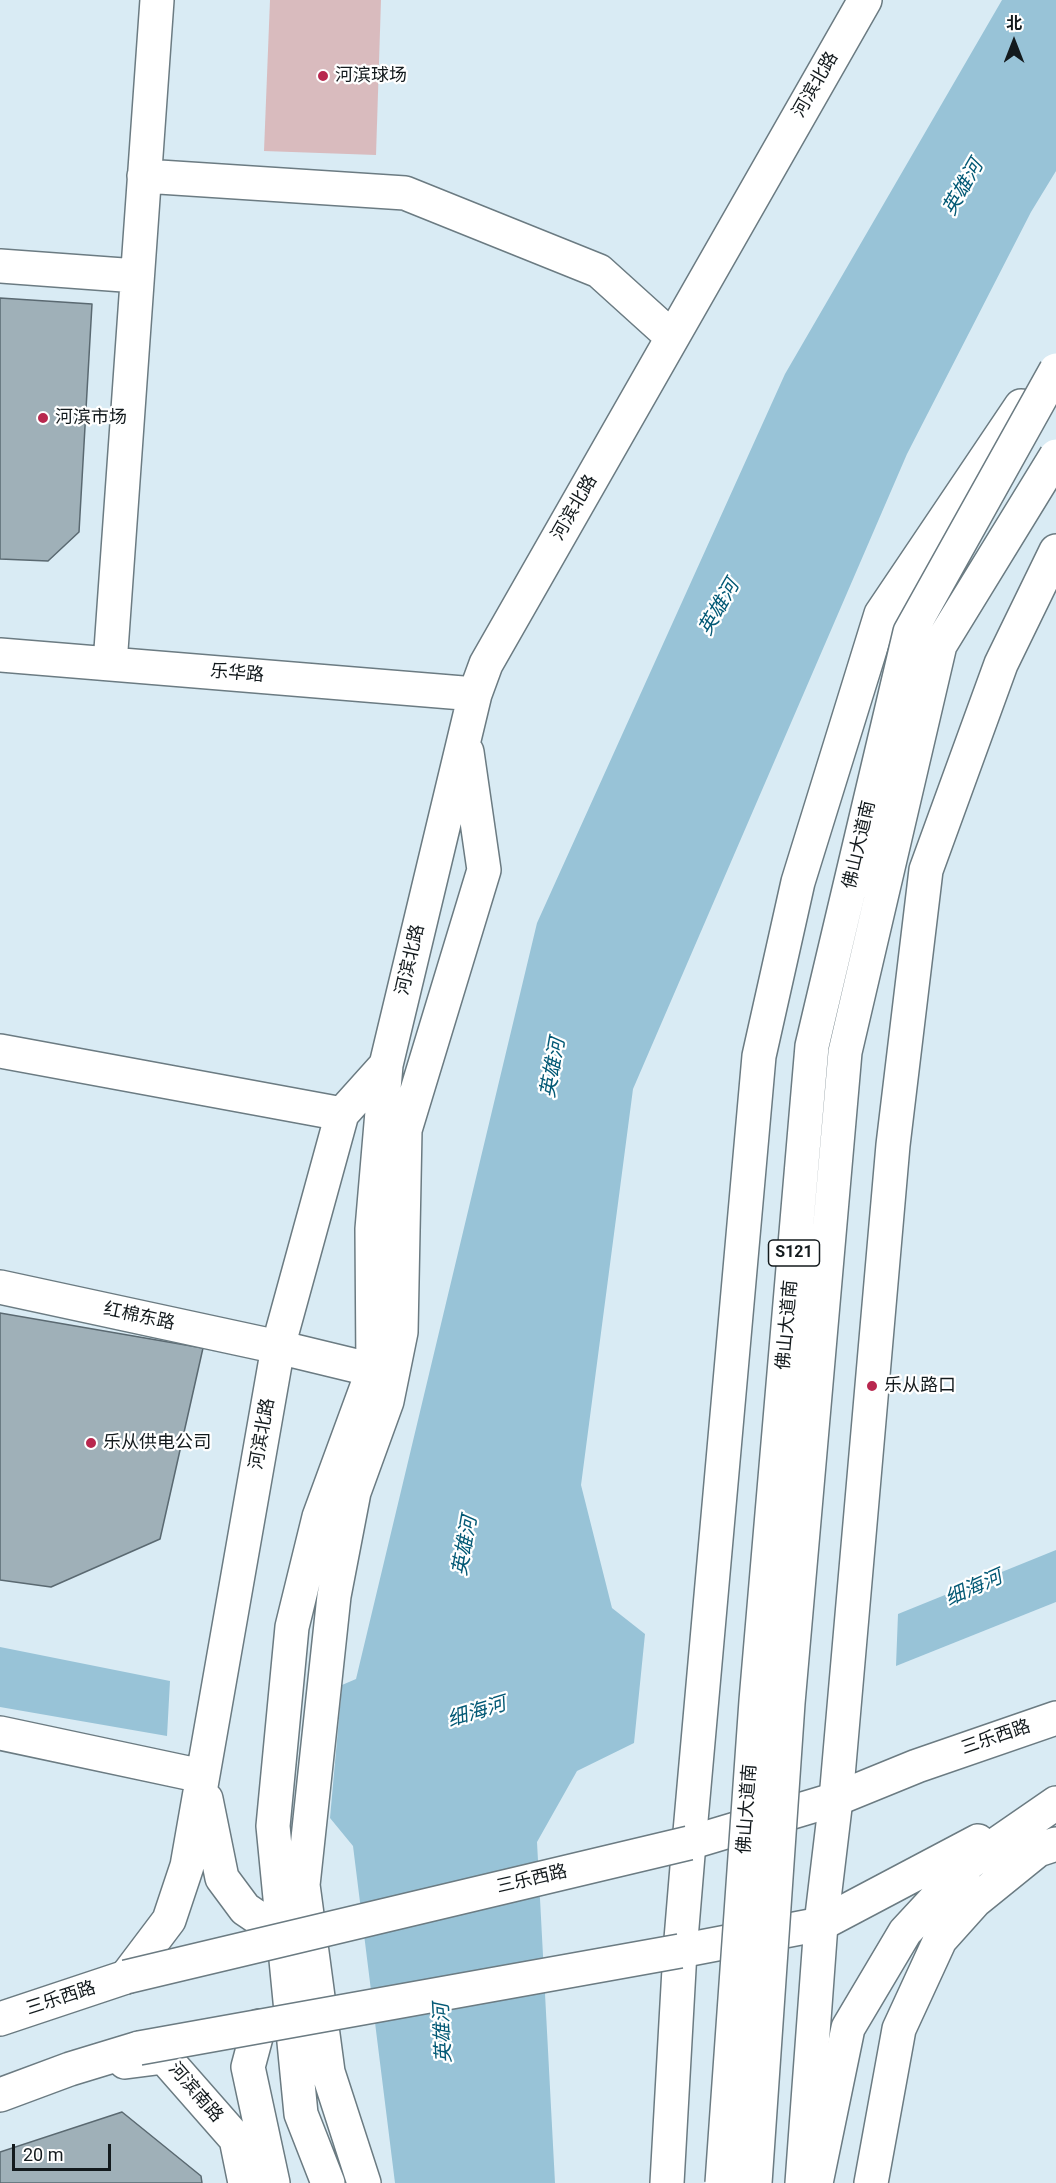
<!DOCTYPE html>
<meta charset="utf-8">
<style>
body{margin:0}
#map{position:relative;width:1056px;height:2183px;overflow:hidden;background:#d9ebf4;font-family:Roboto,"Noto Sans SC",sans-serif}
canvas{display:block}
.north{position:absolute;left:984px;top:12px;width:60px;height:60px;-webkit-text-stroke:4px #fff;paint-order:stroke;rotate:0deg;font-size:16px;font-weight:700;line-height:24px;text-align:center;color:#131a1d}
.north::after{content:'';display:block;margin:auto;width:21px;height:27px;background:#131a1d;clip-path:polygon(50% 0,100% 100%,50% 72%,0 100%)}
.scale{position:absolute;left:12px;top:2144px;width:99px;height:27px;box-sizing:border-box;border:3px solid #131a1d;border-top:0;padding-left:8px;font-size:18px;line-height:21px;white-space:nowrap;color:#131a1d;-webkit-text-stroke:4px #fff;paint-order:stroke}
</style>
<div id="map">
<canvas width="1056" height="2183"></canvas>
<div class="north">北</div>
<div class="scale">20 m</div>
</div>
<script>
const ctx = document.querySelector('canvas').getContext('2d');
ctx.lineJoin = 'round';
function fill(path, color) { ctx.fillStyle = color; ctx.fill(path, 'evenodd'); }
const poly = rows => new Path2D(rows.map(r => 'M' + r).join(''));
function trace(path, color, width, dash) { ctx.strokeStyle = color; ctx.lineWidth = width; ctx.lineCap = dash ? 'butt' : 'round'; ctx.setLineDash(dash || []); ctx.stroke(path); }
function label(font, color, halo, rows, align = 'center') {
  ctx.font = font + ' Roboto,"Noto Sans SC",sans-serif'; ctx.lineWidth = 4.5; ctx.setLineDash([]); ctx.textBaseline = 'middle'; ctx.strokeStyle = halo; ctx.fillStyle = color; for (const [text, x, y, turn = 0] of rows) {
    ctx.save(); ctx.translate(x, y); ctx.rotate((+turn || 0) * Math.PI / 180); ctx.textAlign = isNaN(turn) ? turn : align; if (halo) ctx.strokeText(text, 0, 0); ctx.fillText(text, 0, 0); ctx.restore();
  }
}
const green = poly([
 [270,0,381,0,376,155,264,151]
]);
const water = poly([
 [1002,0,1056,0,1056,171,1031,212,907,454,633,1089,581,1485,612,1608,645,1634,634,1743,577,1771,537,1842,555,2183,395,2183,353,1846,330,1818,342,1685,356,1679,537,923,785,374],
 [1056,1550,1056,1602,896,1666,898,1614],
 [0,1647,170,1681,167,1736,0,1707]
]);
const building = poly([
 [0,298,92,304,79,532,48,561,0,559,0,298],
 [0,1313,203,1348,160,1539,51,1587,0,1580,0,1313],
 [122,2112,201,2176,202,2183,0,2183,0,2152,122,2112]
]);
const minor = poly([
 [144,176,405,193,599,271,672,337],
 [0,266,137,276],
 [0,655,475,694],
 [110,664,157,0],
 [0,1051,342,1114],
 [0,1287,278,1347,373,1370],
 [0,1733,202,1776],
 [206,1799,222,1878,245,1909,288,1938],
 [126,1977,169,1920,187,1866,278,1347,342,1114,386,1065,475,694,486,664,865,0],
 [259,2026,248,2067,273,2183],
 [125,2062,164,2057,236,2139,245,2183],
 [328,2183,301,2114,273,1826,292,1627,319,1517,373,1370,372,1229,386,1065],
 [364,2183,328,2072,303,1885,334,1596,354,1492,387,1401,401,1332,405,1130,484,870,467,752]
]);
const major = poly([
 [689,1843,836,1799,917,1766,1056,1718],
 [680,1951,821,1924,978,1841],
 [0,2019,126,1977],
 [0,2095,70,2069,139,2048],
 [816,2183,848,2028,905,1932,969,1863,1056,1803],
 [871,2183,899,2029,940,1940,975,1901,1038,1850,1056,1844]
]);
const highway = poly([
 [667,2183,680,1951,689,1843,759,1056,798,882,881,614,1021,406],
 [802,2183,821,1924,836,1799,893,1145,926,870,1001,664,1056,551]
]);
const majorBridge = poly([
 [126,1977,689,1843],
 [139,2048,680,1951]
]);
const highwayBridge = poly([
 [722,2183,756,1701,812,1046,910,632,1056,370],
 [755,2183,788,1703,845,1052,940,645,1056,456]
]);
const markers = [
 [323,76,6,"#b8274e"],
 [43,418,6,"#b8274e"],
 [872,1386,6,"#b8274e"],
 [91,1443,6,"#b8274e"]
];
const shields = [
 [794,1253,51]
];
const shieldNames = [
 ["S121",794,1253]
];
const poiNames = [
 ["河滨球场",335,76],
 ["河滨市场",55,418],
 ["乐从路口",884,1386],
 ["乐从供电公司",103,1443]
];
const streetNames = [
 ["河滨北路",816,85,-60],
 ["河滨北路",575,508,-60],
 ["乐华路",237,674,5],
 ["佛山大道南",860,845,-77],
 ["河滨北路",411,960,-77],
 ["红棉东路",139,1317,12],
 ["佛山大道南",788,1325,-85],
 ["河滨北路",263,1434,-80],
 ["三乐西路",996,1738,-19],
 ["佛山大道南",748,1809,-86],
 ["三乐西路",532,1880,-13],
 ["三乐西路",61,1999,-18],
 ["河滨南路",195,2093,49]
];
const waterNames = [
 ["英雄河",964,188,-60],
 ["英雄河",720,608,-60],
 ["英雄河",554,1068,-80],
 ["英雄河",466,1546,-80],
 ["细海河",974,1589,-24],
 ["细海河",477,1713,-17],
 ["英雄河",444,2033,-93]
];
fill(green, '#d9bbbe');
fill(water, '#98c3d7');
fill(building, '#9fb0b8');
trace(building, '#5a6971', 1.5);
trace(minor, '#6b7b82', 36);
trace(major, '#6b7b82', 36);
trace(highway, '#6b7b82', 36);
trace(minor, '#fff', 33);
trace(major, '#fff', 33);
trace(highway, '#fff', 33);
trace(majorBridge, '#6b7b82', 36, []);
trace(highwayBridge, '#6b7b82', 36, []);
trace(majorBridge, '#fff', 33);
trace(highwayBridge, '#fff', 33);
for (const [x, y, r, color] of markers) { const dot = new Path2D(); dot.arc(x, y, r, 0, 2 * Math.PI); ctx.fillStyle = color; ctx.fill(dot); trace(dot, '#fff', 2); }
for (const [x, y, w] of shields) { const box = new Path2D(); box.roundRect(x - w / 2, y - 13, w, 26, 4.5); ctx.fillStyle = '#fff'; ctx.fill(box); trace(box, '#131a1d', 1.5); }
label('bold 16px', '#131a1d', null, shieldNames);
label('18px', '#131a1d', '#fff', poiNames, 'left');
label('18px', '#131a1d', '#fff', streetNames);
label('italic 20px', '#035975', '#fff', waterNames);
</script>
